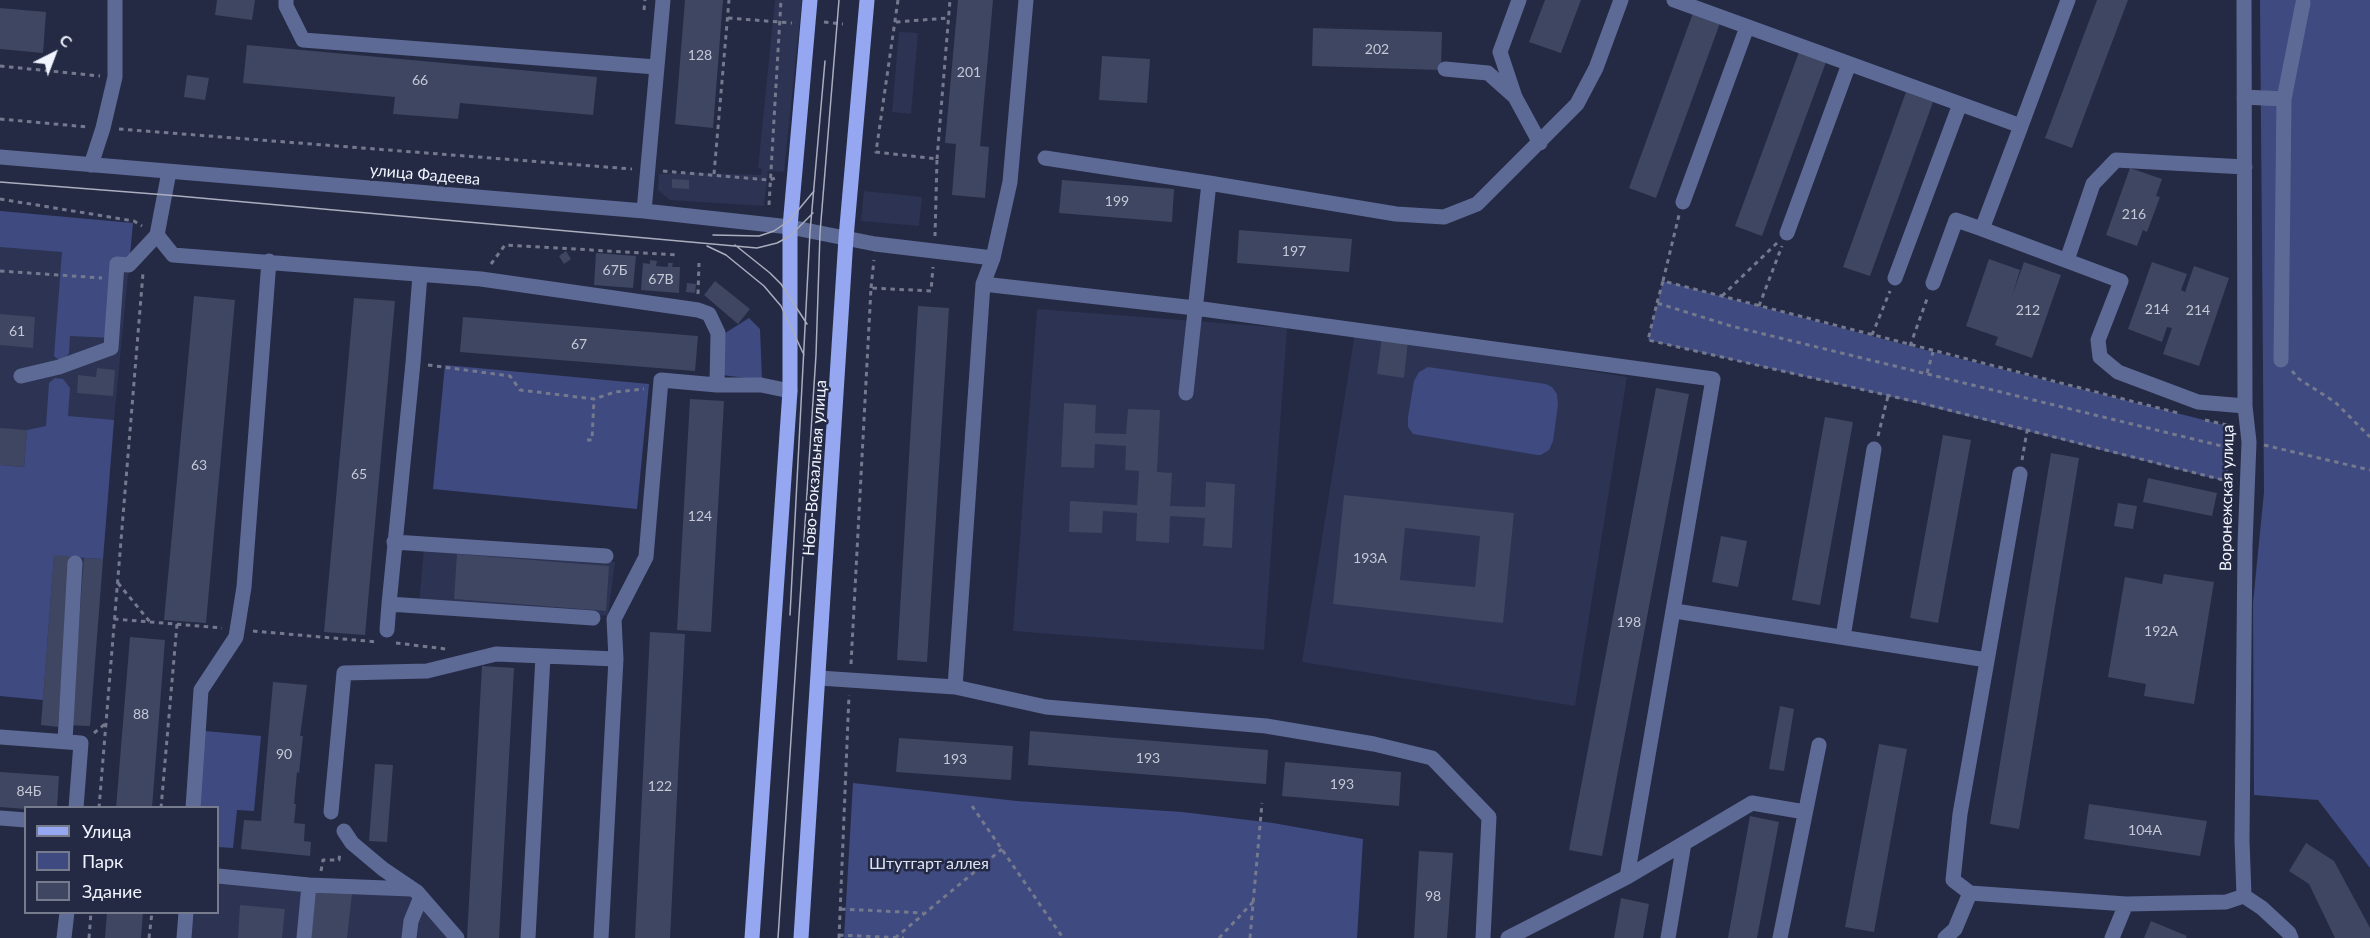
<!DOCTYPE html>
<meta charset="utf-8">
<style>
body{margin:0}
#map{position:relative;width:2370px;height:938px;overflow:hidden;background:#242a44;font-family:Lato,sans-serif}
canvas{display:block}
.legend{position:absolute;left:24px;top:806px;width:195px;height:108px;box-sizing:border-box;background:#242a44;border:2px solid #767b8e;margin:0;padding:8px 10px;list-style:none;font-size:18px;color:#f1f4fe}
.legend li{display:flex;align-items:center;gap:12px;height:30px}
.legend b{width:30px;border:2px solid #767b8e}
.north{position:absolute;left:24px;top:24px;width:60px;height:60px;-webkit-text-stroke:4px #242a44;paint-order:stroke;rotate:42deg;font-size:16px;font-weight:700;line-height:24px;text-align:center;color:#f1f4fe}
.north::after{content:'';display:block;margin:auto;width:21px;height:27px;background:#f1f4fe;clip-path:polygon(50% 0,100% 100%,50% 72%,0 100%)}
</style>
<div id="map">
<canvas width="2370" height="938"></canvas>
<ul class="legend">
<li><b style="height:8px;background:#95a7f0"></b>Улица</li>
<li><b style="height:16px;background:#3f4a81"></b>Парк</li>
<li><b style="height:16px;background:#3e4661"></b>Здание</li>
</ul>
<div class="north">С</div>
</div>
<script>
const ctx = document.querySelector('canvas').getContext('2d');
ctx.lineJoin = 'round';
function fill(path, color) { ctx.fillStyle = color; ctx.fill(path, 'evenodd'); }
const poly = rows => new Path2D(rows.map(r => 'M' + r).join(''));
function trace(path, color, width, dash) { ctx.strokeStyle = color; ctx.lineWidth = width; ctx.lineCap = dash ? 'butt' : 'round'; ctx.setLineDash(dash || []); ctx.stroke(path); }
function label(font, color, halo, rows, align = 'center') {
  ctx.font = font + ' Lato,sans-serif'; ctx.lineWidth = 5; ctx.setLineDash([]); ctx.textBaseline = 'middle'; ctx.strokeStyle = halo; ctx.fillStyle = color; for (const [text, x, y, turn = 0] of rows) {
    ctx.save(); ctx.translate(x, y); ctx.rotate((+turn || 0) * Math.PI / 180); ctx.textAlign = isNaN(turn) ? turn : align; if (halo) ctx.strokeText(text, 0, 0); ctx.fillText(text, 0, 0); ctx.restore();
  }
}
const built = poly([
 [775,0,802,0,784,172,768,171,764,206,670,200,658,190,659,174,701,173,761,175,762,169,758,168],
 [899,32,918,33,911,114,892,112],
 [864,191,922,197,919,226,861,221],
 [0,211,129,265,114,420,90,726,41,725,43,700,0,696],
 [1037,309,1287,328,1264,650,1013,631],
 [1355,333,1627,377,1575,706,1302,662],
 [424,548,615,562,608,616,419,603],
 [218,876,413,889,457,938,184,938,186,913,218,912]
]);
const green = poly([
 [2260,0,2370,0,2370,868,2318,800,2254,795,2253,603,2264,492],
 [0,211,133,223,129,265,117,264,112,338,70,336,69,353,65,359,59,360,54,356,62,252,0,247],
 [1663,281,1910,346,2228,426,2228,482,1888,396,1648,340],
 [749,318,760,329,762,380,722,375,722,335],
 [445,365,649,384,637,509,433,489],
 [1428,367,1546,384,1552,387,1557,394,1558,405,1553,441,1549,450,1541,455,1537,455,1413,434,1408,427,1408,417,1414,381,1419,372],
 [55,378,63,379,70,388,68,416,114,420,103,559,54,556,43,700,0,696,0,465,24,467,27,430,46,426,49,383],
 [205,731,261,736,254,811,237,810,233,848,218,847,218,808,199,808],
 [853,783,1017,801,1182,812,1273,823,1363,839,1357,938,844,938]
]);
const building = poly([
 [217,0,255,0,252,20,215,15],
 [685,0,723,0,713,128,675,124],
 [958,0,993,0,980,146,989,147,985,198,952,195,956,144,945,143],
 [1545,0,1581,0,1561,53,1529,42],
 [2097,0,2128,0,2072,148,2045,138],
 [0,8,46,12,43,53,0,49],
 [1693,13,1720,23,1656,198,1629,188],
 [1313,28,1442,32,1441,70,1312,66],
 [247,45,597,77,593,115,460,103,458,119,393,114,395,97,243,83],
 [1799,52,1826,62,1762,236,1735,226],
 [1102,56,1150,59,1147,103,1099,100],
 [187,75,209,78,205,100,184,97],
 [1906,92,1933,102,1870,276,1843,267],
 [2130,168,2162,179,2156,196,2160,197,2147,232,2143,230,2137,246,2106,235],
 [672,179,689,180,689,189,672,188],
 [1062,180,1174,189,1172,222,1059,213],
 [1239,230,1352,239,1349,272,1237,263],
 [566,251,571,259,564,264,559,256],
 [596,253,636,256,633,288,594,285],
 [1989,259,2020,270,2012,296,2024,262,2061,275,2032,358,1995,345,1998,337,1966,326],
 [650,260,657,261,656,266,668,267,668,263,673,263,672,267,680,267,679,293,641,290,643,263,650,264],
 [2152,262,2187,274,2181,290,2185,292,2194,266,2229,278,2199,366,2163,354,2172,328,2167,327,2162,342,2128,329],
 [715,281,750,309,738,324,704,295],
 [687,283,696,284,695,293,686,292],
 [194,296,235,300,206,623,164,620],
 [354,298,395,301,365,635,324,632],
 [918,306,949,308,927,662,897,660],
 [0,314,35,317,33,348,0,345],
 [463,317,698,336,695,371,460,352],
 [1382,337,1408,341,1404,378,1377,374],
 [97,368,115,370,113,396,77,393,78,375,96,377],
 [1656,388,1689,394,1602,856,1569,850],
 [690,399,724,401,711,632,677,630],
 [1064,403,1096,405,1095,433,1126,434,1128,409,1160,410,1157,472,1172,473,1170,506,1205,507,1206,482,1235,484,1232,548,1203,546,1205,518,1170,516,1169,543,1136,541,1137,513,1103,511,1102,533,1069,532,1070,501,1137,505,1139,471,1125,470,1126,446,1095,444,1094,468,1061,467],
 [1825,417,1853,422,1820,605,1792,600],
 [0,428,27,430,24,467,0,465],
 [1943,435,1971,440,1938,623,1910,618],
 [2051,453,2079,458,2019,829,1990,824],
 [2148,478,2217,493,2212,516,2143,502],
 [1344,495,1514,513,1503,623,1333,604],
 [1405,528,1480,536,1475,587,1400,580],
 [2118,503,2137,506,2133,529,2114,526],
 [1721,536,1747,541,1738,587,1712,582],
 [457,554,609,566,606,611,454,599],
 [54,555,70,556,58,727,41,725],
 [84,558,103,559,90,726,71,725],
 [2164,574,2214,582,2194,704,2144,696,2146,684,2108,677,2125,577,2162,584],
 [650,632,685,634,670,938,635,938],
 [130,637,165,640,152,808,116,808],
 [482,666,514,668,499,938,467,938],
 [273,682,307,685,300,736,303,736,299,773,297,772,294,804,296,804,294,823,305,824,304,841,311,842,310,856,241,849,244,820,261,821],
 [1780,706,1794,709,1784,771,1769,769],
 [1030,731,1268,750,1266,784,1028,765],
 [899,738,1013,746,1011,780,896,772],
 [1879,744,1907,749,1874,932,1845,927],
 [1285,762,1401,772,1399,806,1282,796],
 [375,764,393,765,387,842,369,841],
 [0,772,59,776,57,808,26,809,0,807],
 [2089,804,2207,821,2200,856,2084,839],
 [1750,816,1779,822,1757,938,1728,938],
 [2306,843,2334,861,2370,928,2370,938,2335,938,2309,884,2289,871],
 [1419,851,1453,853,1447,938,1414,938],
 [316,890,352,894,347,938,311,938],
 [1621,898,1649,904,1643,938,1614,938],
 [240,905,285,909,282,938,238,938],
 [107,912,143,912,141,938,105,938],
 [2151,921,2187,936,2186,938,2144,938]
]);
const path = poly([
 [898,0,876,152,937,159,935,236],
 [644,10,645,0],
 [728,18,792,23],
 [824,22,843,24],
 [896,22,948,18],
 [0,66,100,76],
 [0,119,88,127],
 [119,129,632,169],
 [937,159,950,0],
 [663,171,769,180,779,177],
 [714,174,729,0],
 [0,199,134,221,142,226],
 [769,205,781,0],
 [491,264,505,245,678,255],
 [0,271,102,278],
 [1663,281,1679,215],
 [871,288,874,260],
 [698,294,699,263],
 [1722,296,1777,243],
 [1657,303,1663,281,2178,413],
 [1759,306,1782,246],
 [1872,335,1890,291],
 [1910,346,1928,296],
 [428,365,510,376,520,390,594,399,615,392,644,389],
 [2292,371,2299,379,2335,402,2370,437],
 [1927,373,1933,352],
 [2205,420,2231,426],
 [1878,436,1888,396],
 [587,440,592,440,594,399],
 [2264,445,2370,470],
 [2022,460,2027,431],
 [2231,482,1921,403,1648,340,1657,303,1731,326,2234,449],
 [118,583,150,622],
 [114,619,222,628],
 [253,631,378,642],
 [396,643,446,649],
 [851,664,871,288,931,291,933,267],
 [94,733,105,724],
 [972,806,1063,938],
 [99,808,143,273],
 [161,808,177,624],
 [321,871,323,860,339,860,340,852],
 [841,909,923,913],
 [839,935,904,938],
 [89,938,91,912],
 [149,938,152,912],
 [839,938,849,695],
 [895,938,1002,849],
 [1219,938,1253,902],
 [1250,938,1262,803]
]);
const minor = poly([
 [286,0,286,6,303,40,656,67],
 [1674,0,2021,126,2068,0],
 [2244,0,2245,406,2249,442,2245,545,2242,840,2244,896,2262,908,2289,933,2291,938],
 [1445,69,1488,73,1515,97,1540,143],
 [1515,97,1500,52,1519,0],
 [2244,97,2284,99,2281,360],
 [2284,99,2303,3],
 [2021,126,1982,229,2121,281,2098,340,2100,357,2118,372,2198,402,2245,406],
 [0,157,644,211,790,227,875,244,993,258],
 [1045,158,1209,183],
 [91,165,103,128,115,77,115,0],
 [1683,202,1747,27],
 [644,211,663,0],
 [1787,233,1849,64],
 [157,235,173,255,481,279,698,310,709,314,718,333,717,385],
 [2067,260,2093,184,2116,160,2245,167],
 [420,275,413,363,389,604,593,618],
 [1895,278,1960,104],
 [1933,283,1956,220,1982,229],
 [983,284,1195,308,1713,379,1627,877],
 [21,376,59,367,111,348,117,264,129,265,157,235,169,172],
 [1186,393,1209,183,1396,214,1444,217,1477,204,1577,104,1596,68,1621,0],
 [2020,474,1960,814,1953,880,1970,893,2126,904,2226,902,2244,896],
 [394,542,606,556],
 [1675,611,1987,660],
 [387,630,389,604],
 [1843,637,1874,449],
 [819,678,955,687,1046,707,1266,726,1374,744,1432,758,1489,817,1483,938],
 [955,687,983,284,993,258,1010,182,1026,0],
 [0,737,81,743,76,808],
 [65,741,75,563],
 [193,808,201,690,236,637,244,587,269,261],
 [331,812,344,673,427,671,496,654,616,659],
 [0,818,26,820],
 [344,831,352,843,383,869,417,892,457,938],
 [218,876,309,885,304,938],
 [309,885,411,889],
 [64,938,67,912],
 [184,938,186,912],
 [409,938,411,921,421,897],
 [528,938,543,656],
 [601,938,616,659,614,619,646,557,661,380,717,385,761,385,790,391],
 [1508,938,1627,877,1752,803,1805,812],
 [1668,938,1684,843],
 [1780,938,1819,745],
 [1945,938,1955,929,1970,893],
 [2112,938,2126,904]
]);
const major = poly([
 [752,938,790,391,790,227,810,0],
 [801,938,846,238,867,0]
]);
const tram = poly([
 [0,182,167,195,757,248,777,243,790,236,813,213],
 [713,235,759,236,774,231,790,220,814,191],
 [735,245,770,273,781,284,807,324],
 [707,246,726,255,764,286,781,306,804,355],
 [790,615,810,232,825,61],
 [778,938,816,355,820,233,839,0]
]);
const numberNames = [
 ["202",1377,49],
 ["128",700,55],
 ["201",969,72],
 ["66",420,80],
 ["199",1117,201],
 ["216",2134,214],
 ["197",1294,251],
 ["67Б",615,270],
 ["67В",661,279],
 ["214",2157,309],
 ["212",2028,310],
 ["214",2198,310],
 ["61",17,331],
 ["67",579,344],
 ["63",199,465],
 ["65",359,474],
 ["124",700,516],
 ["193А",1370,558],
 ["198",1629,622],
 ["192А",2161,631],
 ["88",141,714],
 ["90",284,754],
 ["193",1148,758],
 ["193",955,759],
 ["193",1342,784],
 ["122",660,786],
 ["84Б",29,791],
 ["104А",2145,830],
 ["98",1433,896]
];
const streetNames = [
 ["улица Фадеева",425,175,5],
 ["Ново-Вокзальная улица",815,468,-86],
 ["Воронежская улица",2227,498,-89]
];
const parkNames = [
 ["Штутгарт аллея",929,864]
];
fill(built, '#2c3353');
fill(green, '#3f4a81');
fill(building, '#3e4661');
trace(path, '#74798d', 3, [4.5, 4.5]);
trace(minor, '#5e6a96', 15);
trace(major, '#95a7f0', 15);
trace(tram, '#aaaebe', 1.5);
label('14px', '#c4c8d7', null, numberNames);
label('16px', '#f1f4fe', '#242a44', streetNames);
label('16px', '#dde2f5', '#242a44', parkNames);
</script>
